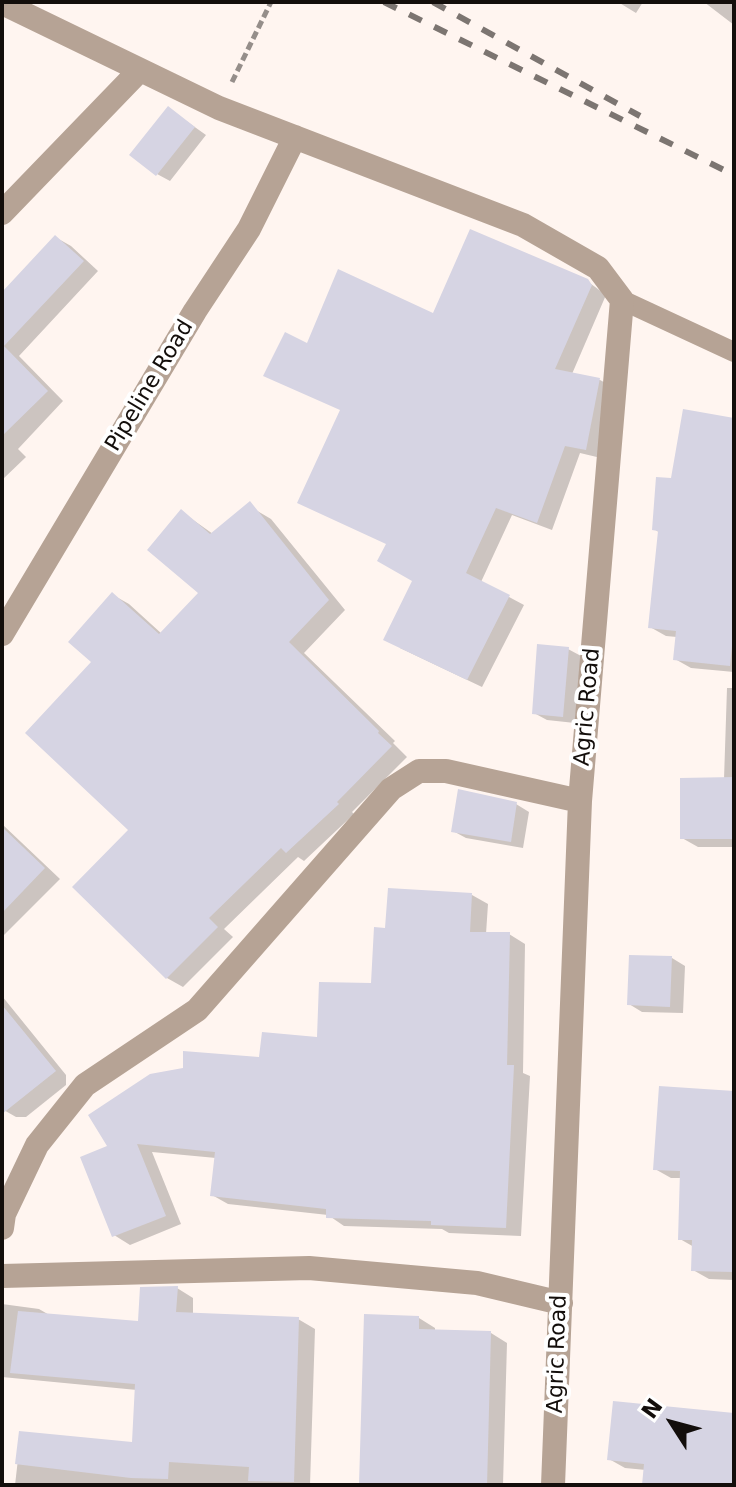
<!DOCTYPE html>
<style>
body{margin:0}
#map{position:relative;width:736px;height:1487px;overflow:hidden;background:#fff5f0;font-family:"DejaVu Sans",sans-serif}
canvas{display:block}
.frame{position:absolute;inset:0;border:4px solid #130e0b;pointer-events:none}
.north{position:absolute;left:632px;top:1383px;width:80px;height:80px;-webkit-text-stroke:6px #fff;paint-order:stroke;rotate:306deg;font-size:22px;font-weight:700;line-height:32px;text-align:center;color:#130e0b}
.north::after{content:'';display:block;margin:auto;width:28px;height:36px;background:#130e0b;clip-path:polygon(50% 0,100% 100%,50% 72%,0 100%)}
</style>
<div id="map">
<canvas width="736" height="1487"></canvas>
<div class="frame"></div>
<div class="north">N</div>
</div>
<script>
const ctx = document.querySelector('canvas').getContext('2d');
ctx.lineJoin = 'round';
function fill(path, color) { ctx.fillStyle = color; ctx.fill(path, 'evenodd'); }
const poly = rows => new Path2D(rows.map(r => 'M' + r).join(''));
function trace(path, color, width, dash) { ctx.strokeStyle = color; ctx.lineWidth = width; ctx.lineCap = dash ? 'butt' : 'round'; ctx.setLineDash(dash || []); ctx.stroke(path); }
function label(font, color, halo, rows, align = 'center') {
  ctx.font = font + ' "DejaVu Sans",sans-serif'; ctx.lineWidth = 8; ctx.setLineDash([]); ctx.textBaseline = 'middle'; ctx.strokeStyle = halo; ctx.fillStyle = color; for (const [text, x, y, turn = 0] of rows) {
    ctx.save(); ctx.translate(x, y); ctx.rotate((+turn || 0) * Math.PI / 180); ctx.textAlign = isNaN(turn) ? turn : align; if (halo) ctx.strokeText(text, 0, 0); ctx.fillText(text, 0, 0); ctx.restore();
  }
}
const shadow = poly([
 [618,2,643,2,636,13],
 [704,2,734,2,734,25],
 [168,108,206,135,170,181,157,174],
 [55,237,71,246,98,271,19,356,63,401,18,449,26,457,2,480,2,302],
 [587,281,606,295,572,374,600,380,615,388,601,458,580,453,552,530,512,515,481,582,524,605,482,687,400,648,414,580,388,545,342,411,308,345],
 [734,420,734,672,691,668,675,659,677,637,666,636,650,627,660,533,654,529,672,480],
 [254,509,271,519,345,610,304,653,395,741,393,743,407,757,352,812,354,814,304,861,298,857,224,929,233,937,183,987,167,978,94,662,113,595,129,604,162,634,201,593,182,512,213,534],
 [568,649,581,656,575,723,547,720,534,713],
 [727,688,734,688,734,847,698,847,682,838,724,779],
 [516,804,529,812,523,848,466,838,453,831],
 [2,824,60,879,2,937],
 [472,895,488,904,486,934,509,934,525,944,523,1073,530,1076,521,1236,449,1233,442,1229,344,1226,328,1215,228,1204,212,1195,216,1158,152,1152,181,1224,130,1245,114,1235,110,1147,261,1059,318,1040,373,986,387,930],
 [672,958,685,966,683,1013,642,1012,629,1004],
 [2,996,66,1075,66,1085,26,1117,16,1117,2,1109],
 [734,1093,734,1280,709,1279,693,1270,694,1247,680,1239,682,1178,671,1178,655,1169],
 [177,1288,193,1298,193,1315,298,1319,315,1329,310,1485,15,1485,21,1433,134,1444,137,1390,2,1377,2,1304,39,1309,51,1316,140,1323],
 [419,1318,435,1328,435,1332,491,1333,507,1343,503,1485,361,1485],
 [734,1414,734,1485,644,1485,646,1470,625,1468,609,1459]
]);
const building = poly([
 [168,106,195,127,156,176,129,155],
 [470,229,588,279,592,285,555,369,600,378,586,450,565,446,537,523,496,508,466,573,510,595,467,680,383,640,412,581,377,561,386,544,297,503,340,410,263,376,285,332,307,343,338,269,433,313],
 [55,235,84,261,4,346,48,391,2,436,2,292],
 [683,409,734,418,734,625,730,666,673,660,676,631,648,628,658,531,652,530,656,477,671,478],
 [250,501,329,600,289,642,379,731,378,733,392,746,337,802,339,804,286,853,281,848,209,918,218,927,166,979,72,887,128,830,25,733,91,662,68,642,112,592,159,634,198,593,147,550,181,509,210,534],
 [537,644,569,647,563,717,532,714],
 [734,777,734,839,680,839,680,778],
 [458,789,517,802,511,842,451,832],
 [2,827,45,868,2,913],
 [388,888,472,893,470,932,510,932,507,1065,514,1065,506,1228,431,1225,431,1221,326,1218,326,1209,210,1196,215,1152,137,1144,166,1216,112,1237,80,1157,107,1146,88,1115,150,1074,183,1068,183,1051,259,1057,262,1032,317,1037,319,982,371,983,374,927,385,928],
 [629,955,672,956,670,1007,627,1005],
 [2,1005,56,1071,2,1114],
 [659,1086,734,1091,734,1272,691,1271,692,1240,678,1240,680,1171,653,1170],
 [178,1286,176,1312,299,1317,294,1482,248,1481,249,1467,169,1462,168,1479,131,1478,15,1464,19,1431,132,1442,135,1384,10,1373,18,1311,138,1321,140,1287],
 [364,1314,419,1316,419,1329,491,1331,487,1485,359,1485],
 [613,1401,734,1413,734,1485,642,1485,644,1464,607,1460]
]);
const path = poly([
 [232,82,271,2]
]);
const lane = poly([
 [622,300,734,352]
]);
const street = poly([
 [2,3,219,108,523,225,598,268,622,300,580,801,553,1485],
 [2,213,140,70],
 [2,634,195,311,249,229,295,137],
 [2,1228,4,1214,37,1145,85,1085,197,1010,391,789,419,771,446,771,580,801],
 [2,1276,309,1268,477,1283,561,1303]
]);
const rail = poly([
 [384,2,734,175],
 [433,2,640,116]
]);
const streetNames = [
 ["Pipeline Road",150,386,-59],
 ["Agric Road",588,707,-85],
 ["Agric Road",558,1354,-88]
];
fill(shadow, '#0003');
fill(building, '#d6d4e3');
trace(path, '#958e8a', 5, [8, 4]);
trace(lane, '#b6a395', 20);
trace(street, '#b6a395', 24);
trace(rail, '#7c7571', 6, [14, 14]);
label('22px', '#130e0b', '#fff', streetNames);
</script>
